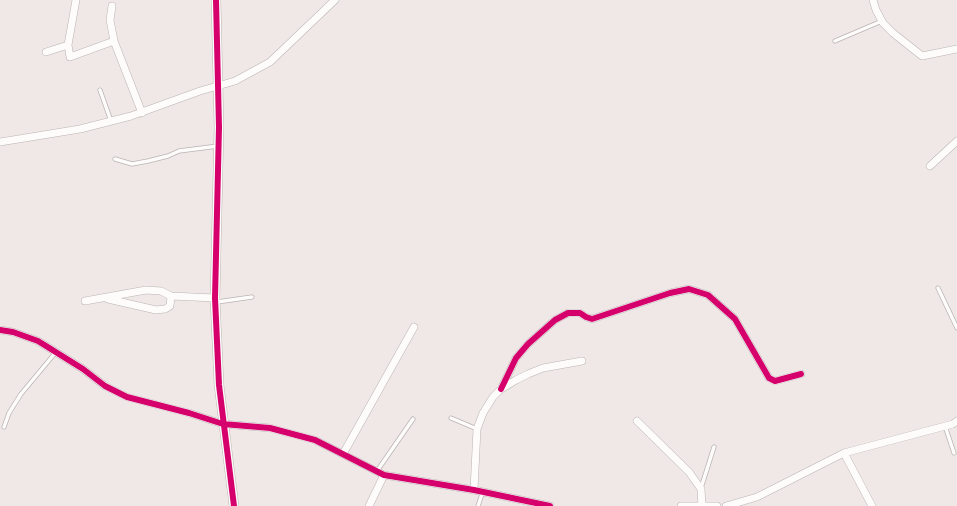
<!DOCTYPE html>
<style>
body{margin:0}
canvas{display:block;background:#efe8e6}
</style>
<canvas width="957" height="506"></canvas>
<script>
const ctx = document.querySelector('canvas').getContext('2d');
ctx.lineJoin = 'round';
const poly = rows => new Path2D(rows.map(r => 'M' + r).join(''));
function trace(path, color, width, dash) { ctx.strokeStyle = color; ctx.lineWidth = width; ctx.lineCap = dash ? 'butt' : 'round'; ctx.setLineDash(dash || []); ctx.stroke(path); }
const service = poly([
 [835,41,882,21],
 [100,90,111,121],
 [115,159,132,164,148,161,168,156,179,151,218,146],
 [938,288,957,328],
 [217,302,252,297],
 [451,418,477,429],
 [945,426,954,453],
 [4,427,9,413,21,394,56,352],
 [377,471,413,419],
 [701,488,714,447],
 [478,506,483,491]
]);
const minor = poly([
 [76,0,68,45,70,57,114,41],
 [873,0,876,10,883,23,893,33,922,56,957,49],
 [112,6,110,20,114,41,142,113],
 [46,52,68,45],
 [0,142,80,129,131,116,200,91,235,81,270,62,335,0],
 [930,166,957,141],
 [108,299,156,310,165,309,170,306,171,296],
 [85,301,146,290,161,291,171,296,215,298],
 [0,330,13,332,38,341,83,369,105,386,127,397,189,413,223,424,270,428,315,440,384,475,474,490,550,506],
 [501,389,516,358,528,344,555,320,568,313,580,313,586,317,592,319,670,293,689,289,708,295,735,319,769,378,775,381,801,374],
 [637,421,689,472,701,489,702,506],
 [844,453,872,506],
 [343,454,414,327],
 [474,490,477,429,483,413,493,397,501,389,516,380,528,374,543,368,582,361],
 [369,506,384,475],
 [681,506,717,506],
 [726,506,757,497,844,453,953,424,957,421]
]);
const tertiary = poly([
 [216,0,219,127,215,298,219,385,234,506]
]);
const cycleway = poly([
 [216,0,219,127,215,298,219,385,234,506],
 [0,330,13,332,38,341,83,369,105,386,127,397,189,413,223,424,270,428,315,440,384,475,474,490,550,506],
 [501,389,516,358,528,344,555,320,568,313,580,313,586,317,592,319,670,293,689,289,708,295,735,319,769,378,775,381,801,374]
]);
trace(service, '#bab4b3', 5);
trace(minor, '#bab4b3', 8);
trace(tertiary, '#bab4b3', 10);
trace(service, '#fdfcfb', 3.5);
trace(minor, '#fdfcfb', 7);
trace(tertiary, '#fdfcfb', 9);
trace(cycleway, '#d6006c', 6);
</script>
